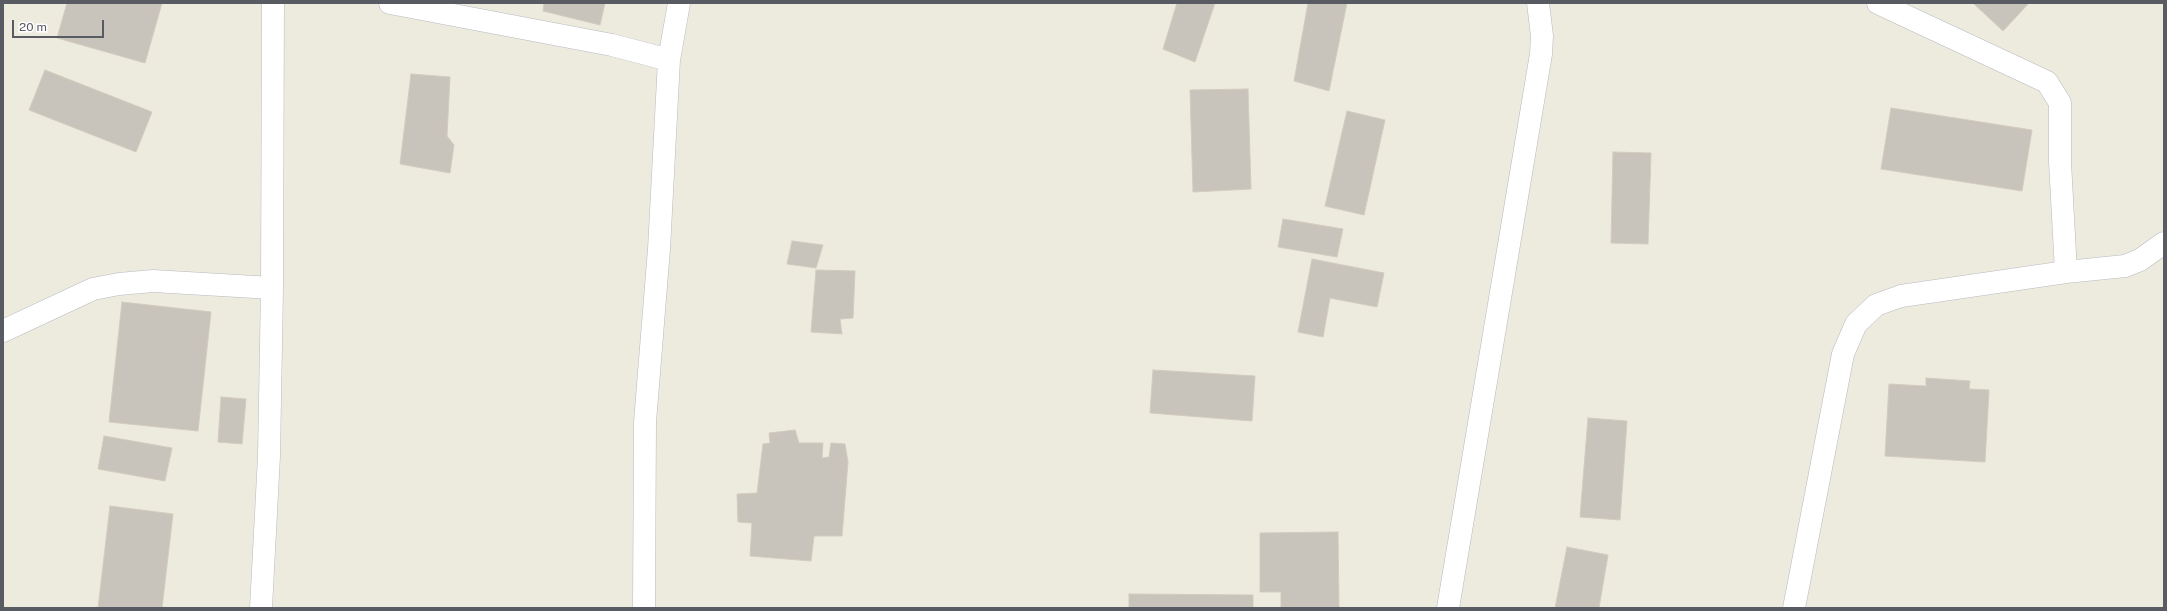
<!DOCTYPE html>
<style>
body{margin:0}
#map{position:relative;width:2167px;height:611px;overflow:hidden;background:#edeade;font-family:"Public Sans",sans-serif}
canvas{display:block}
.frame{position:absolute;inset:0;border:4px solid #585c62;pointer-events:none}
.scale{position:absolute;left:12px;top:20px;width:92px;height:18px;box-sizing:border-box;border:2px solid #585c62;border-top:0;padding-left:5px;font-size:12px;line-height:14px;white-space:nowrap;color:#585c62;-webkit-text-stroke:3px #fff;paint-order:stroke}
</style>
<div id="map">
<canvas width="2167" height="611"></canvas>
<div class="frame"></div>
<div class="scale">20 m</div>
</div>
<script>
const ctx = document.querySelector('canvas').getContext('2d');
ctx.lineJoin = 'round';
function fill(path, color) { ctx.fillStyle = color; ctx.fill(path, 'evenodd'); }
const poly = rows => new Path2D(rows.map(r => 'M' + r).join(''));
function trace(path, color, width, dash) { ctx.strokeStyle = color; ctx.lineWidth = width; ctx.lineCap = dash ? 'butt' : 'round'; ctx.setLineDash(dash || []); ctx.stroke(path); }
const building = poly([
 [67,3,162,3,145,63,57,38,67,3],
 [544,3,605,3,600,25,543,11,544,3],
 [1177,3,1215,3,1195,62,1163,49,1177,3],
 [1308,3,1347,3,1329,91,1294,81,1308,3],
 [1973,3,2029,3,2003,31,1973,3],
 [45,70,152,112,136,152,29,110,45,70],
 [411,74,450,77,447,136,454,145,450,173,400,164,411,74],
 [1248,89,1251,189,1193,192,1190,90,1248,89],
 [1891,108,2032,130,2022,191,1881,169,1891,108],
 [1347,111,1385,120,1364,215,1325,206,1347,111],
 [1613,152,1651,153,1648,244,1611,243,1613,152],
 [1283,219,1343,229,1337,257,1278,247,1283,219],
 [792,241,823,245,816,268,787,264,792,241],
 [1312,259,1384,273,1377,307,1330,298,1323,337,1298,332,1312,259],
 [816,270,855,271,853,318,840,319,842,334,811,332,816,270],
 [122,302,211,312,198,431,109,422,122,302],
 [1153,370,1255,376,1252,421,1150,413,1153,370],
 [1926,378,1970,381,1969,389,1989,390,1985,462,1885,456,1889,384,1926,386,1926,378],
 [221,397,246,399,242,444,218,442,221,397],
 [1588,418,1627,421,1620,520,1580,517,1588,418],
 [795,430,799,443,823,443,822,458,829,457,831,443,845,444,848,462,842,536,814,536,811,561,750,556,752,523,738,522,737,494,757,493,763,444,770,443,769,433,795,430],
 [104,436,172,448,165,481,98,469,104,436],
 [110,506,173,514,162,608,98,608,110,506],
 [1338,532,1339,608,1281,608,1281,592,1260,592,1260,533,1338,532],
 [1567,547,1608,555,1599,608,1555,608,1567,547],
 [1129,594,1253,595,1253,608,1129,608,1129,594]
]);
const minor = poly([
 [390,3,612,45,669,60,679,3],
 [1878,3,2047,82,2060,103,2060,162,2066,272],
 [3,331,93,289,119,284,153,281,272,288],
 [261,608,269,456,272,288,273,3],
 [644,608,645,422,659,249,669,60],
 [1448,608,1541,54,1542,36,1538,3],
 [1794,608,1843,354,1856,324,1876,305,1901,296,2066,272,2125,266,2140,260,2164,243]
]);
fill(building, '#c8c4bc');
trace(building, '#d2ccbc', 1);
trace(minor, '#b7bac0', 23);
trace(minor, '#fff', 22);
</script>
